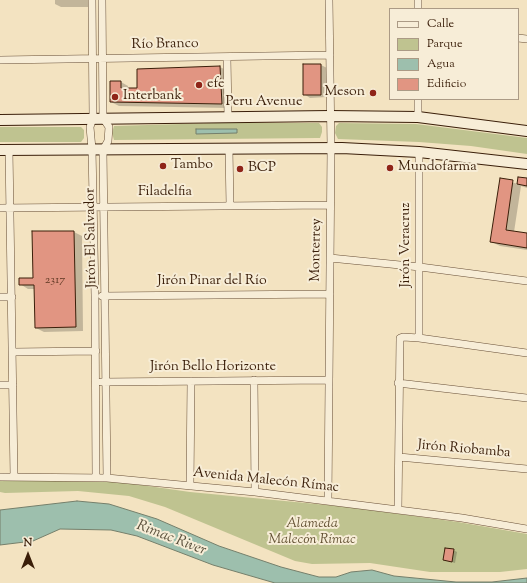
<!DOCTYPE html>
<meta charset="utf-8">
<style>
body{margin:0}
#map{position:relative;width:527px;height:583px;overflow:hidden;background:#f3e3c1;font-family:"Sorts Mill Goudy",serif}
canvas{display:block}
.legend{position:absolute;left:389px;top:8px;width:130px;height:92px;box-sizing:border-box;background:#f7edd7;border:1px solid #ab9a85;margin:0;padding:5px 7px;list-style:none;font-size:12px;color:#3a1e09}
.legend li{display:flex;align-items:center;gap:8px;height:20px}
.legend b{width:20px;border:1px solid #ab9a85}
.north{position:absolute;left:8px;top:535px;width:40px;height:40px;-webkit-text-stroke:3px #f7edd7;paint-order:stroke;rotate:0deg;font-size:11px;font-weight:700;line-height:16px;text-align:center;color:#3a1e09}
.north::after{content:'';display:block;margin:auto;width:14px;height:18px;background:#3a1e09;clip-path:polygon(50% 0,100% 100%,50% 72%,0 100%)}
</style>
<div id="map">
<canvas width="527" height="583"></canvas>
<ul class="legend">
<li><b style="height:5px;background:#f7edd7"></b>Calle</li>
<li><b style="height:11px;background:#bfc390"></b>Parque</li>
<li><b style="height:11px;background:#9dbfad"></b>Agua</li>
<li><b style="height:11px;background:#e19582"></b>Edificio</li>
</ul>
<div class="north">N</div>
</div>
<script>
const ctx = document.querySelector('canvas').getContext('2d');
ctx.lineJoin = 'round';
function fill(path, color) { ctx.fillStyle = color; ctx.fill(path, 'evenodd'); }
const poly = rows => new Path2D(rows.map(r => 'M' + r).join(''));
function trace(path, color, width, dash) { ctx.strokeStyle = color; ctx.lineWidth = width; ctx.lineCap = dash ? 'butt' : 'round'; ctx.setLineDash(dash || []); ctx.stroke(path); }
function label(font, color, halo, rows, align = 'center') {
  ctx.font = font + ' "Sorts Mill Goudy",serif'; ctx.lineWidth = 4; ctx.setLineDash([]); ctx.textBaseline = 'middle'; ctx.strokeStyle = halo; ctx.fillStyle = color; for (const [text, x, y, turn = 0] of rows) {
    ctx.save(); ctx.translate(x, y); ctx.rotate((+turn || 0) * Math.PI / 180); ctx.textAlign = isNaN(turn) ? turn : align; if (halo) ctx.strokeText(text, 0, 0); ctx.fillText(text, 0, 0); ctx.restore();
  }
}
const green = poly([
 [215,123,319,123,322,127,322,132,320,138,317,138,114,140,112,133,114,126],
 [339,123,416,124,527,138,527,154,471,146,419,142,338,139,335,133,336,126],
 [0,127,81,127,84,130,84,138,81,142,0,142],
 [0,480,120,482,190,492,348,507,458,522,527,534,527,569,500,572,430,572,370,563,312,564,295,561,165,507,129,496,78,491,5,493,0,492]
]);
const water = poly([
 [196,129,237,129,237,133,196,134,196,129],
 [77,501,109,504,157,519,219,546,281,567,319,577,336,577,351,572,372,570,394,576,456,582,492,582,527,578,527,583,275,583,213,565,137,536,111,530,60,529,33,541,0,545,0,510,77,501]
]);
const shadow = poly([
 [55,0,89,0,89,7,61,7,55,4],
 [321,65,327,68,327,97,310,98,304,94],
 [220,67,228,71,229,108,119,106,111,102,121,82,128,86,128,89,138,89],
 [501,179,518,184,527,179,527,188,521,186,514,232,527,234,527,250,500,246,492,242],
 [74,232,82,236,83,331,44,332,36,328,35,289,28,289,20,284,34,279],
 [453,550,457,552,455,563,444,560]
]);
const building = poly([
 [303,64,321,64,321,95,303,95,303,64],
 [220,66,222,104,110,102,110,81,121,81,121,88,137,88,137,69,220,66],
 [518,177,527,178,527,186,517,184,518,177],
 [500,178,513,180,506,230,527,233,527,248,490,242,500,178],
 [32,231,74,231,76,327,35,328,34,285,19,285,19,278,33,278,32,231],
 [445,548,454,549,452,562,443,560,445,548]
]);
const minor = poly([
 [92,0,93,118,90,127,92,149,95,296,96,478],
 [102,0,103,118,109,127,108,141,103,150,107,478],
 [418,0,418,9],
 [518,38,527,39],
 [227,57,228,117],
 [0,60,330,55],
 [418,117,418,99],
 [229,149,230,206],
 [9,150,14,477],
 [419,152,419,338],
 [0,208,330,205],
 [330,258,420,267,527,281],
 [102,296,330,294],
 [0,297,12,297],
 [13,352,96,351],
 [254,380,255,492],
 [101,382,329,380],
 [398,383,527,398],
 [0,385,13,385],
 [399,457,527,469],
 [0,477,107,478,255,492,462,518,527,529],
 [190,486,191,381],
 [328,500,331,148,329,0],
 [398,510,400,338,403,337,419,338,527,353]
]);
const secondary = poly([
 [0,120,330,116,418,117,527,131],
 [0,150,342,148,419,152,527,164]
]);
const markers = [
 [199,85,4,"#8f2418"],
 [373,93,4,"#8f2418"],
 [115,97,4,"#8f2418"],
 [163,166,4,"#8f2418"],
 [390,168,4,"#8f2418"],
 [240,169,4,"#8f2418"]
];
const numberNames = [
 ["2317",55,281]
];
const streetNames = [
 ["Río Branco",165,45,-1],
 ["Peru Avenue",264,103],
 ["Filadelfia",165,193],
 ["Jirón El Salvador",92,238,-91],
 ["Jirón Veracruz",407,245,-90],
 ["Monterrey",317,250,-89],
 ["Jirón Pinar del Río",212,282],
 ["Jirón Bello Horizonte",213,368],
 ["Jirón Riobamba",464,450,5],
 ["Avenida Malecón Rímac",266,481,6]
];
const poiNames = [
 ["efe",207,85],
 ["Meson",365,93,"right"],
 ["Interbank",123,97],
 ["Tambo",171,166],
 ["Mundofarma",398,168],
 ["BCP",248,169]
];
const parkNames = [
 ["Alameda",312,525],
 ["Malecón Rímac",312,541]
];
const waterNames = [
 ["Rimac River",171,539,21]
];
fill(green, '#bfc390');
fill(water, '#9dbfad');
trace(water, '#757f6b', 1);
fill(shadow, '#0003');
fill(building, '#e19582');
trace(building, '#3a1e09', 1);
trace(minor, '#684f37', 8);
trace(secondary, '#3a1e09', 12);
trace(minor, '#f7edd7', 7);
trace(secondary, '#f7edd7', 10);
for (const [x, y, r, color] of markers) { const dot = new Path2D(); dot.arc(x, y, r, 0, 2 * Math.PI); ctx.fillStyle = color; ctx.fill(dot); trace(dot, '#f7edd7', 1.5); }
label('12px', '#643c27', null, numberNames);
label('14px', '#3a1e09', '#f7edd7', streetNames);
label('14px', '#3a1e09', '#f7edd7', poiNames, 'left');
label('italic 14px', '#625032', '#f7edd7', parkNames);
label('italic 15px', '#584e3a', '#f7edd7', waterNames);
</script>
